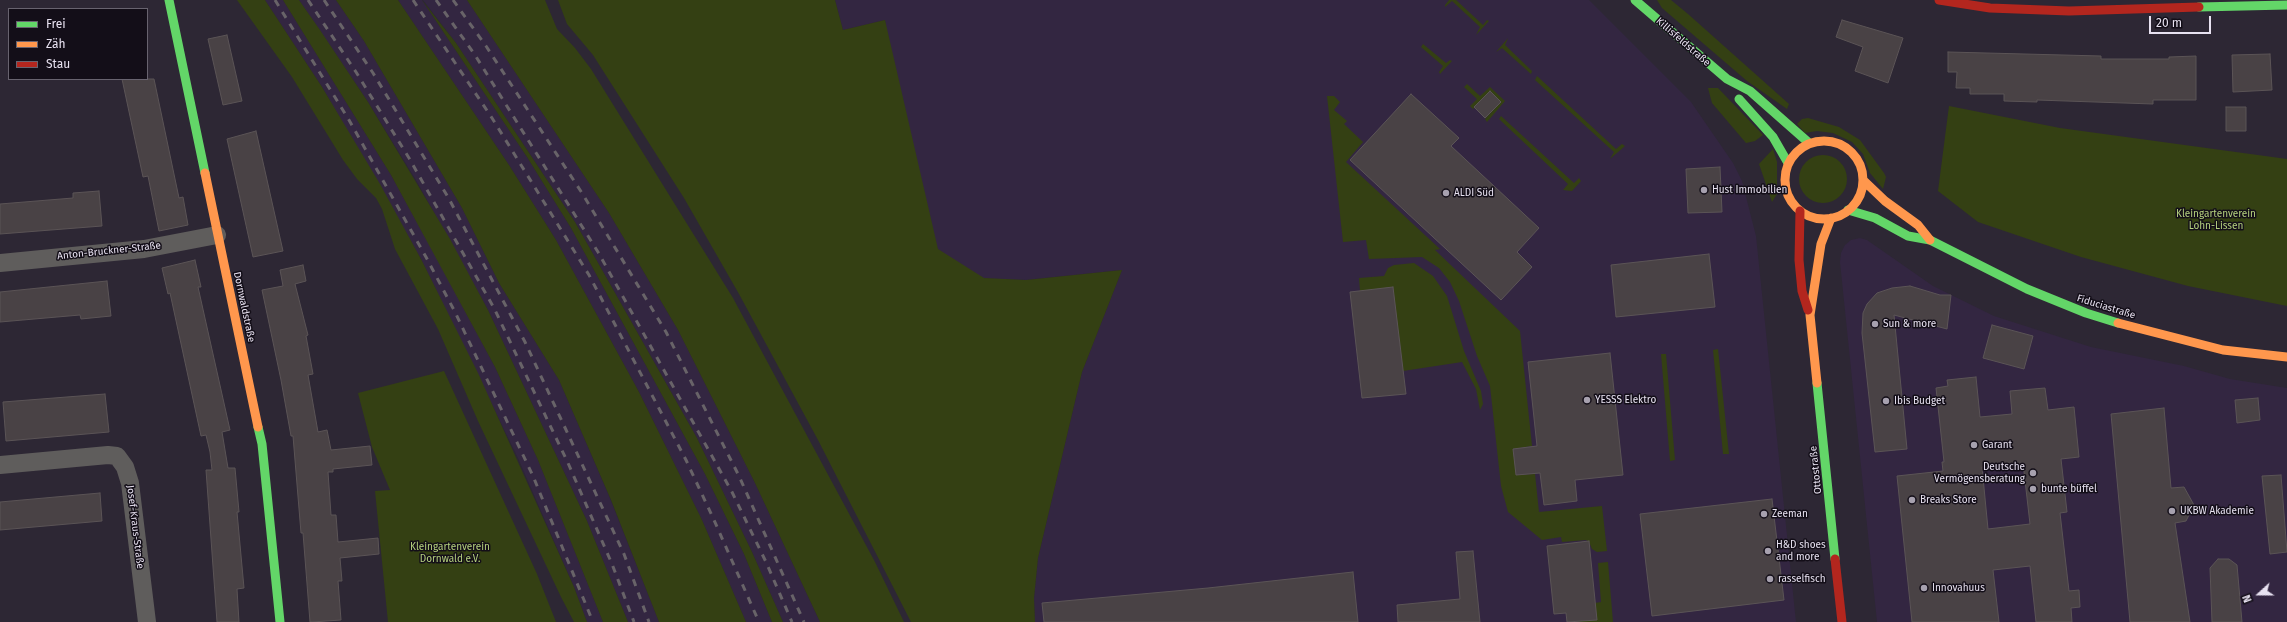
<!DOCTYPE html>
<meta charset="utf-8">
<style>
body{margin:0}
#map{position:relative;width:2287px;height:622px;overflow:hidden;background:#2d2734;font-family:"Fira Sans",sans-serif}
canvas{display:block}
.legend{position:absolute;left:8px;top:8px;width:140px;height:72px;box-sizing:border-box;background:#130e18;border:1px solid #68636f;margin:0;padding:5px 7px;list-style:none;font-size:12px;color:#e8e2f1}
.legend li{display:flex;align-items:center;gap:8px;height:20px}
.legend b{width:20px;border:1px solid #68636f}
.north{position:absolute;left:2239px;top:574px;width:40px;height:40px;-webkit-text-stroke:3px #130e18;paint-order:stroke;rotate:249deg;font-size:11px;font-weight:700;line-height:16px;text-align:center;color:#e8e2f1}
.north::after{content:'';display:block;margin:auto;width:14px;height:18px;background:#e8e2f1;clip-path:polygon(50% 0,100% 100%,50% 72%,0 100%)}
.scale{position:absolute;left:2149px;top:16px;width:62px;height:18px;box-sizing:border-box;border:2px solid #e8e2f1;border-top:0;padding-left:5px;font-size:12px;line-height:14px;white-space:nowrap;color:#e8e2f1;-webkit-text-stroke:3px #130e18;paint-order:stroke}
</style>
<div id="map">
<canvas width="2287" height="622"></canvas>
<ul class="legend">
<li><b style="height:5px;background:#63d668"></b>Frei</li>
<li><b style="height:5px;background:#ff974d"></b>Zäh</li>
<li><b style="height:5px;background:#b3261e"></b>Stau</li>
</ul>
<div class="north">N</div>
<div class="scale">20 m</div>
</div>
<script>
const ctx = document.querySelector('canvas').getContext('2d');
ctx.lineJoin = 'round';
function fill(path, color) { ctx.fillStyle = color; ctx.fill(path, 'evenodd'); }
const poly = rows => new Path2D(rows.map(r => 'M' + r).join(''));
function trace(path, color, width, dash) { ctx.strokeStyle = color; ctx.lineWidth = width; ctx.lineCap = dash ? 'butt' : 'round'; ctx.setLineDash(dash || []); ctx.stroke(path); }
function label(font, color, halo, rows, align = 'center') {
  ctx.font = font + ' "Fira Sans",sans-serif'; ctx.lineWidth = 3; ctx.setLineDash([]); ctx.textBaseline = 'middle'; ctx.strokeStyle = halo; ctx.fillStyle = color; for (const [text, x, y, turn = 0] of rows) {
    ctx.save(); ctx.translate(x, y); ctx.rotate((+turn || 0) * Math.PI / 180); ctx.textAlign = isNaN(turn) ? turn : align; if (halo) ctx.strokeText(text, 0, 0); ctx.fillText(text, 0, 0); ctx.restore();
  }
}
const built = poly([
 [265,0,283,0,391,175,434,253,495,367,538,460,603,622,587,622,574,587,518,458,421,259,322,87],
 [299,0,336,0,364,41,462,208,499,283,559,380,609,496,659,622,628,622,587,521,488,310,416,180,368,102],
 [398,0,422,0,527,157,571,228,705,474,744,554,772,622,746,622,702,520,639,392,556,240,509,165],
 [423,0,467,0,609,213,678,330,755,483,820,622,783,622,752,552,697,438,575,222,456,43],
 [835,0,1589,0,1691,102,1733,163,1742,181,1756,236,1796,622,1035,622,1034,598,1038,558,1082,372,1122,270,1026,280,917,276,885,20,843,30],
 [1860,238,1867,240,1933,286,1994,316,2091,347,2184,366,2230,379,2287,388,2287,622,1877,622,1840,262,1841,253,1845,245,1851,240]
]);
const green = poly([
 [237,0,265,0,322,87,380,184,421,259,479,375,574,587,587,622,574,622,561,597,478,421,438,329,395,249,382,209,376,198,357,179,343,160,292,77],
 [283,0,299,0,320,30,368,102,450,239,488,310,587,521,628,622,603,622,538,460,495,367,391,175],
 [336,0,398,0,509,165,556,240,639,392,702,520,746,622,659,622,611,500,559,380,499,283,462,208,364,41],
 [422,0,456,43,575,222,697,438,752,552,783,622,772,622,744,554,705,474,571,228,527,157],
 [467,0,545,0,557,29,575,48,591,69,733,298,875,562,904,622,820,622,755,483,678,330,609,213],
 [558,0,835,0,843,30,885,20,938,249,984,278,1026,280,1122,270,1082,372,1038,558,1034,598,1035,622,911,622,818,440,739,294,684,198,593,55,567,24],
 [1449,0,1456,0,1483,25,1487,20,1489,21,1476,35,1480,27,1452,1,1445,7,1445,5],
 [1657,0,1671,0,1688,14,1789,104,1787,109,1747,81,1662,8],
 [1508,38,1505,45,1532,71,1531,74,1502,48,1496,52],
 [1423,44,1446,63,1450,60,1452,61,1440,74,1439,72,1443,66,1421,47],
 [1537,76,1616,149,1622,144,1625,146,1610,159,1614,152,1535,80],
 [1467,84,1480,96,1490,87,1505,101,1487,122,1485,119,1501,102,1490,92,1473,109,1470,106,1477,99,1464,87],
 [1708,88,1718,88,1763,135,1755,141,1746,143,1712,103],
 [1327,96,1334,96,1340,102,1334,110,1347,121,1344,124,1363,142,1346,162,1440,249,1435,250,1520,331,1532,446,1513,449,1516,475,1535,474,1539,512,1602,506,1607,551,1597,552,1592,549,1589,542,1586,540,1562,542,1561,537,1542,540,1508,512,1501,486,1490,386,1477,356,1459,301,1450,282,1439,268,1422,257,1369,259,1366,240,1343,242],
 [1949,106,2060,128,2287,159,2287,306,2188,286,2081,257,1978,222,1938,191],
 [1501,116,1574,183,1579,178,1581,181,1572,191,1563,190,1568,184,1499,119],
 [1808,118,1839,127,1860,140,1884,173,1886,177,1883,189,1870,173,1863,154,1852,142,1833,133,1817,131,1805,133,1797,124,1802,119],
 [1773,149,1777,162,1777,194,1772,202,1759,164],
 '1799 179a24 24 0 1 1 48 0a24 24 0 1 1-48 0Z',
 [1414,263,1433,276,1447,296,1464,351,1481,391,1483,404,1480,410,1476,389,1462,362,1403,371,1393,288,1360,291,1359,278,1384,276,1388,268,1394,265],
 [1718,349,1729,454,1723,454,1713,350],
 [1661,354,1666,354,1675,460,1670,461],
 [444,371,537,574,556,622,388,622,375,491,390,490,372,447,358,393],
 [1608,562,1613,622,1573,622,1597,619,1595,603,1601,602,1598,563]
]);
const building = poly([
 [1842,20,1903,38,1888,83,1855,71,1863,47,1836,37,1842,20],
 [227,35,242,101,223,105,208,39,227,35],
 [1948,52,2101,56,2101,59,2169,59,2169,57,2196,56,2196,100,2153,100,2153,104,2037,100,2037,102,2004,101,2004,94,1970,94,1970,88,1956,88,1957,72,1948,72,1948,52],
 [2270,54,2272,90,2233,92,2232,55,2270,54],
 [122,79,154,79,179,198,183,197,188,225,159,231,148,176,143,177,122,79],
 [1490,91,1501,102,1485,118,1474,107,1490,91],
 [1411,94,1459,138,1451,146,1539,228,1517,252,1532,267,1501,300,1350,160,1411,94],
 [2226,107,2246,107,2246,131,2226,131,2226,107],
 [256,131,283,251,253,257,227,139,256,131],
 [1720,167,1722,212,1688,213,1686,169,1720,167],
 [99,191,102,226,0,234,0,204,73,198,73,193,99,191],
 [1709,254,1715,307,1616,317,1611,265,1709,254],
 [195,260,201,287,198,287,230,430,222,432,228,468,235,468,239,512,237,512,244,588,237,589,239,622,217,622,206,470,212,470,210,452,206,435,201,436,170,293,168,294,162,268,195,260],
 [303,265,306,281,295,284,308,335,306,336,313,374,308,375,318,432,327,430,331,450,370,446,372,465,333,469,333,472,328,472,331,515,336,515,338,542,378,538,379,554,340,558,342,581,338,581,341,620,312,622,310,622,303,533,301,533,293,436,291,436,281,380,262,290,283,286,280,270,303,265],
 [107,281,111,316,81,319,80,315,0,322,0,292,107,281],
 [1910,286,1940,295,1951,295,1947,329,1894,315,1907,449,1875,452,1862,333,1863,313,1867,304,1877,293,1892,288,1910,286],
 [1393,287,1406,394,1362,398,1350,292,1393,287],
 [1992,325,2033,336,2024,369,1983,358,1992,325],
 [1610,353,1623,475,1575,480,1577,501,1544,505,1540,473,1516,475,1513,449,1537,446,1528,362,1610,353],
 [1976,377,1980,417,2012,414,2010,391,2045,388,2048,410,2074,407,2079,457,2061,459,2067,512,2060,513,2069,591,2079,590,2080,607,2071,608,2072,622,2036,622,2030,566,1993,570,1999,622,1912,622,1897,476,1943,471,1942,462,1944,462,1936,388,1948,386,1947,380,1976,377],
 [2023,463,2030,524,1988,529,1982,467,2023,463],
 [105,394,109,432,6,441,3,402,105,394],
 [2258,398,2260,420,2237,423,2235,400,2258,398],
 [2164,408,2171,488,2184,487,2194,505,2186,521,2175,523,2190,622,2130,622,2111,414,2164,408],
 [2281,475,2287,552,2270,554,2262,476,2281,475],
 [100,493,102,521,0,530,0,502,100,493],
 [1772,499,1784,600,1652,616,1640,514,1772,499],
 [1589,541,1597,620,1567,622,1566,613,1554,614,1547,546,1589,541],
 [1473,551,1480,622,1398,622,1397,605,1460,599,1456,552,1473,551],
 [2218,559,2229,559,2237,565,2242,622,2212,622,2210,568,2218,559],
 [1353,572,1358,622,1044,622,1042,603,1208,588,1353,572]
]);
const street = poly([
 [0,263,144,249,217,235],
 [0,465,108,455,117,456,125,467,130,483,147,622]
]);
const fast = poly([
 [169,0,205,173],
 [1635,0,1727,79,1750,91,1809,143],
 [2199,7,2287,5],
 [1739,99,1773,137,1788,163],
 [1848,210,1875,218,1908,236,1930,240,2027,289,2086,313,2118,323],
 [1817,383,1835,559],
 [258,427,262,444,280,622]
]);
const slow = poly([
 '1785 180a39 39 0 1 1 78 0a39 39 0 1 1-78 0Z',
 [205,173,258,427],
 [1863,180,1885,201,1918,225,1930,240],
 [2118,323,2223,350,2287,357],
 [1817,383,1810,315,1821,244,1831,218]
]);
const jam = poly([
 [1939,0,1990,8,2069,11,2199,7],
 [1800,211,1799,260,1802,291,1808,310],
 [1835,559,1842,622]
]);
const rail = poly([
 [275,0,349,120,426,257,455,312,533,476,593,622],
 [308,0,356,72,409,158,494,308,568,463,612,564,634,622],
 [324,0,373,73,448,197,525,342,624,554,649,622],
 [413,0,492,118,589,275,686,460,714,520,759,622],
 [436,0,475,55,598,252,732,492,766,562,792,622],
 [453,0,486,46,582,193,666,332,739,476,804,622]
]);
const markers = [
 [1704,190,4,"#a7a1af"],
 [1446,193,4,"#a7a1af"],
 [1875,324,4,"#a7a1af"],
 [1587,400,4,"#a7a1af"],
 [1886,401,4,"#a7a1af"],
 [1974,445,4,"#a7a1af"],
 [2033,473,4,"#a7a1af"],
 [2033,489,4,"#a7a1af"],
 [1912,500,4,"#a7a1af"],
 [2172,511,4,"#a7a1af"],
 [1764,514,4,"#a7a1af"],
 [1768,551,4,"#a7a1af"],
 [1770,579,4,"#a7a1af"],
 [1924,588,4,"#a7a1af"]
];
const streetNames = [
 ["Killisfeldstraße",1683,42,41],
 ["Anton-Bruckner-Straße",109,251,-6],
 ["Dornwaldstraße",244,307,78],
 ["Fiduciastraße",2106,307,17],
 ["Ottostraße",1816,470,-96],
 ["Josef-Kraus-Straße",135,527,83]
];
const poiNames = [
 ["Hust Immobilien",1712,190],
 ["ALDI Süd",1454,193],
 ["Sun & more",1883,324],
 ["YESSS Elektro",1595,400],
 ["Ibis Budget",1894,401],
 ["Garant",1982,445],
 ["Deutsche",2025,467,"right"],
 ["Vermögensberatung",2025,479,"right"],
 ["bunte büffel",2041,489],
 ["Breaks Store",1920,500],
 ["UKBW Akademie",2180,511],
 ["Zeeman",1772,514],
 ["H&D shoes",1776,545],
 ["and more",1776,557],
 ["rasselfisch",1778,579],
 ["Innovahuus",1932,588]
];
const parkNames = [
 ["Kleingartenverein",2216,214],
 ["Lohn-Lissen",2216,226],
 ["Kleingartenverein",450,547],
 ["Dornwald e.V.",450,559]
];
fill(built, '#332641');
fill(green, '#344013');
fill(building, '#494245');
trace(building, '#5b5456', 1);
trace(street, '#5f5d5c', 18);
trace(fast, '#63d668', 9);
trace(slow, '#ff974d', 9);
trace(jam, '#b3261e', 9);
trace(rail, '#686368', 3, [7, 7]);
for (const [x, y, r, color] of markers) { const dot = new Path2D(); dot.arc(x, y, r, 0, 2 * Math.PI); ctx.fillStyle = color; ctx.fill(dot); trace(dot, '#130e18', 1.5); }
label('10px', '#e8e2f1', '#130e18', streetNames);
label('10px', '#e8e2f1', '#130e18', poiNames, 'left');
label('10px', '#b5d17e', '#130e18', parkNames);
</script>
